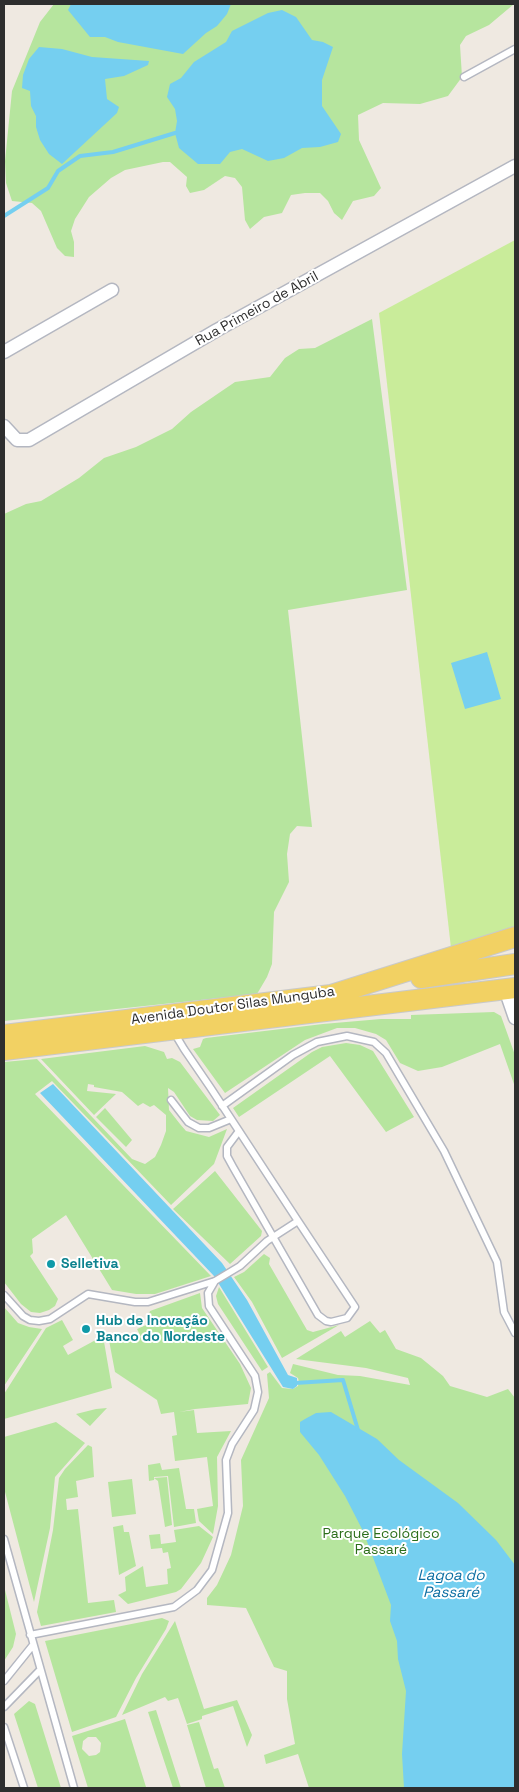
<!DOCTYPE html>
<meta charset="utf-8">
<style>
body{margin:0}
#map{position:relative;width:519px;height:1792px;overflow:hidden;background:#efe9e1;font-family:"Space Grotesk",sans-serif}
canvas{display:block}
.frame{position:absolute;inset:0;border:5px solid #2e2e2e;pointer-events:none}
</style>
<div id="map">
<canvas width="519" height="1792"></canvas>
<div class="frame"></div>
</div>
<script>
const ctx = document.querySelector('canvas').getContext('2d');
ctx.lineJoin = 'round';
function fill(path, color) { ctx.fillStyle = color; ctx.fill(path, 'evenodd'); }
const poly = rows => new Path2D(rows.map(r => 'M' + r).join(''));
function trace(path, color, width, dash) { ctx.strokeStyle = color; ctx.lineWidth = width; ctx.lineCap = dash ? 'butt' : 'round'; ctx.setLineDash(dash || []); ctx.stroke(path); }
function label(font, color, halo, rows, align = 'center') {
  ctx.font = font + ' "Space Grotesk",sans-serif'; ctx.lineWidth = 4; ctx.setLineDash([]); ctx.textBaseline = 'middle'; ctx.strokeStyle = halo; ctx.fillStyle = color; for (const [text, x, y, turn = 0] of rows) {
    ctx.save(); ctx.translate(x, y); ctx.rotate((+turn || 0) * Math.PI / 180); ctx.textAlign = isNaN(turn) ? turn : align; if (halo) ctx.strokeText(text, 0, 0); ctx.fillText(text, 0, 0); ctx.restore();
  }
}
const green = poly([
 [54,4,514,4,489,25,466,36,460,45,462,77,448,96,420,104,383,103,358,115,359,140,381,188,374,196,353,201,342,220,334,213,328,201,320,193,305,193,291,195,282,213,264,217,250,229,245,220,242,187,235,178,225,176,204,190,190,193,186,186,187,177,170,162,163,162,125,170,111,178,89,197,75,219,71,231,74,242,74,257,65,256,57,248,41,211,32,203,12,201,6,183,5,161,12,91,40,22],
 [372,319,407,590,288,610,312,827,297,826,290,834,287,854,289,882,274,912,272,964,267,977,257,994,4,1021,4,514,26,504,41,501,79,478,104,458,136,447,172,429,191,412,235,382,270,377,285,358,299,349,315,348],
 [494,1012,501,1016,515,1055,515,1087,500,1044,442,1067,418,1071,400,1063,386,1040,376,1034,355,1028,337,1028,305,1040,225,1093,193,1049,200,1047,203,1039,206,1038,323,1024,381,1019,411,1019,411,1015],
 [346,1043,360,1045,373,1051,414,1117,386,1132,330,1056,239,1117,233,1108,312,1052,322,1047],
 [145,1046,164,1052,167,1059,172,1058,180,1062,220,1115,213,1121,197,1120,190,1116,174,1092,168,1088,169,1110,180,1124,186,1131,209,1137,227,1129,214,1164,171,1205,52,1081,35,1094,211,1276,155,1294,136,1294,112,1290,66,1215,32,1239,33,1253,30,1256,58,1299,55,1306,49,1310,40,1313,31,1312,21,1304,4,1282,4,1062,37,1059,132,1159,145,1164,155,1157,161,1145,166,1131,166,1115,154,1105,150,1107,143,1103,138,1106,122,1092,94,1087,94,1085,88,1084,87,1091,116,1094,94,1115,41,1059],
 [105,1108,132,1140,126,1147,96,1117],
 [215,1171,262,1231,261,1236,230,1264,173,1209],
 [264,1254,270,1258,269,1264,307,1330,313,1332,339,1325,282,1358,252,1302,234,1277,244,1272],
 [219,1287,268,1367,262,1371,218,1304,216,1296],
 [200,1293,202,1308,240,1364,251,1388,248,1404,195,1409,179,1412,194,1410,197,1433,231,1431,217,1457,218,1506,213,1534,199,1521,197,1509,213,1506,207,1457,175,1461,172,1436,177,1435,174,1412,161,1414,157,1400,115,1372,108,1335,111,1334,114,1340,123,1335,127,1341,141,1337,137,1329,153,1322,149,1314,150,1311],
 [4,1307,18,1323,29,1327,42,1329,4,1386],
 [62,1320,73,1340,63,1346,68,1355,103,1336,112,1388,4,1419,4,1394,46,1328],
 [370,1321,380,1333,385,1330,396,1349,421,1358,443,1376,450,1386,487,1397,508,1389,515,1398,515,1788,309,1788,298,1754,266,1764,264,1755,295,1744,287,1699,287,1671,274,1667,246,1608,207,1605,207,1598,217,1585,231,1555,243,1506,241,1460,269,1398,267,1374,270,1372,282,1388,293,1389,298,1386,299,1382,298,1378,290,1373,293,1364,338,1375,360,1376,410,1385,408,1378,366,1368,296,1359,341,1331,345,1337],
 [107,1408,90,1426,76,1414,96,1409],
 [56,1422,85,1443,55,1477,50,1528,34,1602,4,1488,4,1437],
 [88,1445,92,1447,94,1477,76,1481,78,1497,66,1499,67,1510,78,1509,88,1603,114,1600,116,1612,41,1626,37,1612,53,1530,59,1478,65,1469],
 [160,1463,162,1470,179,1468,186,1509,194,1509,196,1523,174,1527,168,1476,154,1477,154,1480,149,1481,148,1465],
 [167,1477,172,1525,165,1527,158,1481,154,1478],
 [132,1479,136,1514,112,1517,108,1482],
 [123,1525,124,1532,129,1532,136,1566,119,1575,113,1527],
 [199,1526,213,1537,201,1563,181,1589,176,1592,128,1604,118,1595,126,1591,125,1577,143,1566,146,1587,168,1584,167,1569,171,1568,168,1552,163,1553,162,1548,151,1549,149,1535,160,1534,161,1544,176,1542,174,1530],
 [4,1586,16,1634,13,1647,4,1661],
 [162,1618,169,1621,166,1629,136,1678,116,1717,72,1732,45,1641],
 [175,1621,204,1709,237,1700,252,1735,247,1747,233,1706,202,1716,202,1719,187,1724,178,1698,168,1701,165,1697,122,1715,142,1674],
 [29,1701,35,1704,61,1788,38,1788,14,1714],
 [156,1710,181,1788,173,1788,148,1712],
 [125,1719,146,1787,88,1788,72,1736],
 [88,1737,96,1737,101,1743,100,1752,96,1755,89,1756,82,1749,83,1741],
 [199,1722,214,1769,218,1768,225,1788,206,1788,187,1725]
]);
const pitch = poly([
 [515,240,515,928,451,948,379,313]
]);
const water = poly([
 [71,4,231,4,227,14,217,26,206,33,183,54,118,42,105,37,90,37,68,10],
 [282,10,296,17,312,40,323,42,333,47,322,80,322,106,341,134,338,142,320,147,302,148,284,158,268,161,242,149,230,152,220,164,198,164,179,148,175,133,177,121,175,109,167,97,170,84,181,78,194,62,226,42,232,31,268,13],
 [39,47,62,49,92,57,149,61,148,65,124,76,105,79,107,99,119,107,117,113,62,164,49,154,40,140,36,127,36,116,31,106,30,91,22,88,23,75,29,59],
 [487,652,501,699,465,709,451,663],
 [53,1084,222,1263,247,1300,288,1375,297,1378,297,1386,293,1389,283,1387,214,1276,40,1093],
 [331,1412,377,1439,399,1460,458,1503,496,1540,515,1565,515,1788,404,1788,402,1754,406,1691,398,1659,397,1641,390,1621,391,1605,363,1531,345,1496,319,1455,300,1432,300,1422,305,1419,316,1413]
]);
const stream = poly([
 [4,216,48,188,58,171,80,156,113,152,175,133],
 [295,1383,343,1380,358,1430]
]);
const service = poly([
 [464,77,515,49],
 [175,1034,184,1049,210,1087,239,1131,298,1221,355,1307,347,1318,331,1322,326,1321,318,1315,233,1167,227,1156,227,1147,239,1131],
 [171,1100,188,1122,199,1128,209,1128,231,1119],
 [222,1106,293,1055,317,1042,347,1036,374,1042,386,1053,444,1151,497,1262,504,1312,515,1333],
 [4,1295,23,1316,30,1320,39,1321,50,1319,88,1294,135,1302,148,1302,215,1281,240,1266,267,1241,298,1221],
 [4,1539,74,1788],
 [30,1635,174,1607,197,1590,212,1570,228,1513,226,1460,232,1444,254,1410,258,1392,255,1376,209,1306,208,1293,215,1281],
 [4,1681,33,1645],
 [4,1707,40,1670],
 [4,1727,24,1788]
]);
const minor = poly([
 [4,352,112,290],
 [4,426,17,440,29,440,217,330,515,166],
 [505,989,515,1018]
]);
const primary = poly([
 [421,978,515,964],
 [4,1035,331,995,515,937],
 [4,1050,515,988]
]);
const markers = [
 [51,1264,5,"#0f9aa8"],
 [86,1329,5,"#0f9aa8"]
];
const streetNames = [
 ["Rua Primeiro de Abril",257,309,-29],
 ["Avenida Doutor Silas Munguba",233,1006,-8]
];
const cultureNames = [
 ["Selletiva",61,1264],
 ["Hub de Inovação",96,1321],
 ["Banco do Nordeste",96,1337]
];
const parkNames = [
 ["Parque Ecológico",381,1534],
 ["Passaré",381,1550]
];
const waterNames = [
 ["Lagoa do",451,1576],
 ["Passaré",451,1593]
];
fill(green, '#b6e59e');
fill(pitch, '#c9ec9a');
fill(water, '#75cff0');
trace(stream, '#75cff0', 4);
trace(service, '#b4b7c1', 9);
trace(minor, '#b4b7c1', 15);
trace(primary, '#c9c9c9', 22);
trace(service, '#fff', 6);
trace(minor, '#fff', 12);
trace(primary, '#f2d163', 20);
for (const [x, y, r, color] of markers) { const dot = new Path2D(); dot.arc(x, y, r, 0, 2 * Math.PI); ctx.fillStyle = color; ctx.fill(dot); trace(dot, '#fff', 2); }
label('14px', '#2e2e2e', '#fff', streetNames);
label('bold 14px', '#0d838f', '#fff', cultureNames, 'left');
label('14px', '#2c6e1b', '#fff', parkNames);
label('italic 15px', '#0d6fa3', '#fff', waterNames);
</script>
